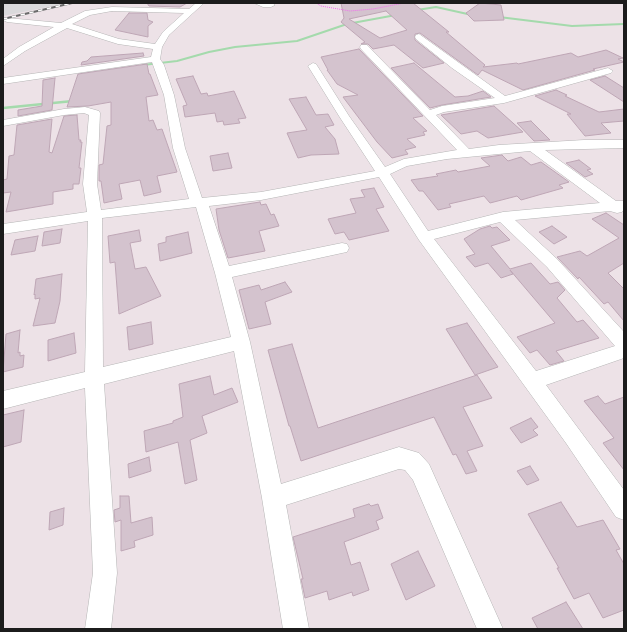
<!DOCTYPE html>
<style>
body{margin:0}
#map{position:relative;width:627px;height:632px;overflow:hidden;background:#ede2e7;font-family:Jost,sans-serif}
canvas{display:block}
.frame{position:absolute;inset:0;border:4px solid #1c1c1c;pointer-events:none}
</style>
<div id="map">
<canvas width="627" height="632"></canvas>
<div class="frame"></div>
</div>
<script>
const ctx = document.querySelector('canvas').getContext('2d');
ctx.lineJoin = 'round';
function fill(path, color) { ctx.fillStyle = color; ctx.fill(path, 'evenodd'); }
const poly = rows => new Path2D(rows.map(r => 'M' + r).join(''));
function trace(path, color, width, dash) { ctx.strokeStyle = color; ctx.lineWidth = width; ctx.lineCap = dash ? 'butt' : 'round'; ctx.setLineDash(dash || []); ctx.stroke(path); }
const residential = poly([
 [3,3,68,3,3,16]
]);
const streamFar1 = poly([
 [417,10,436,7,472,15],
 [499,17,572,26,624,24],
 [143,65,177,61,209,52,235,47,297,41,347,24,396,15]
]);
const stream = poly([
 [3,108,73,101]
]);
const building = poly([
 [147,3,187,3,180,7,149,6,147,3],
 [341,3,413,3,449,32,446,32,485,65,483,67,517,63,518,64,571,53,578,57,606,50,623,58,618,59,624,62,593,69,595,70,523,90,482,70,478,75,420,33,415,34,415,40,444,63,423,68,394,45,373,49,368,44,361,44,365,42,341,22,344,18,341,3],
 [386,11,407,30,380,38,349,19,386,11],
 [480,3,501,5,504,20,474,21,466,13,480,3],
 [129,13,147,13,148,20,153,22,148,26,148,37,115,30,129,13],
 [359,49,423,116,413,118,427,131,423,132,425,135,407,139,416,147,405,150,408,154,392,158,377,142,343,97,358,95,337,84,327,70,328,70,321,57,359,49],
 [143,53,144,56,81,65,82,62,87,61,91,57,143,53],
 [414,63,455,97,468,96,483,91,491,97,442,105,430,108,391,68,414,63],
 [147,64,149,74,150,74,158,95,146,97,149,121,153,120,157,130,162,129,177,172,157,176,161,192,144,196,140,180,119,184,122,199,104,203,101,181,99,181,99,165,103,164,107,126,111,125,111,102,88,106,67,107,78,74,147,64],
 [193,76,201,94,207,93,208,96,234,91,246,118,238,119,240,123,224,125,223,121,217,122,215,113,185,117,183,106,187,105,176,79,193,76],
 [605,76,624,88,624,102,590,80,605,76],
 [55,78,52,110,18,116,18,110,42,106,43,80,55,78],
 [556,90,567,95,565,96,599,112,624,109,624,121,601,123,611,133,585,136,567,114,571,114,535,96,556,90],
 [306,97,316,115,328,114,334,125,325,127,335,139,339,154,311,155,298,158,287,133,307,130,289,99,306,97],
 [494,106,523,132,488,138,477,131,461,134,441,115,494,106],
 [77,115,79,140,81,140,80,142,82,142,79,168,81,168,79,184,73,184,73,189,53,192,53,204,6,212,11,192,3,193,3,180,7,179,9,156,14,155,17,125,52,119,49,152,52,153,64,116,77,115],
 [531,121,550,140,534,141,517,123,531,121],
 [228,153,232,168,213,171,210,156,228,153],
 [502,155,508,161,521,157,531,165,541,162,569,182,559,185,563,188,521,200,517,196,490,203,484,196,449,204,451,207,438,210,423,191,419,191,411,180,438,176,436,174,456,170,458,172,490,166,481,158,502,155],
 [579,160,591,169,587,170,593,174,585,177,566,163,579,160],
 [374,188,384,207,376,209,389,231,349,240,344,232,335,234,328,219,356,213,350,199,365,197,361,190,374,188],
 [260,202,261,205,266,204,271,215,274,214,279,226,259,231,265,251,228,258,219,230,216,209,260,202],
 [606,213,624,225,624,263,608,273,624,289,624,321,608,302,604,304,579,277,578,279,557,257,580,251,587,256,619,238,592,219,606,213],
 [490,226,492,228,497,227,510,240,491,246,510,269,531,263,550,284,558,282,565,290,557,298,577,322,583,320,599,338,556,351,564,361,550,365,537,350,530,353,517,337,555,323,510,270,513,274,501,278,488,263,475,267,466,257,475,254,464,239,480,229,490,226],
 [552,226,567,237,554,244,539,232,552,226],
 [62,229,60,243,42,246,44,232,62,229],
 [139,230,141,241,130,243,135,269,146,267,161,296,119,314,115,262,110,263,108,236,139,230],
 [188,232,192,253,160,261,158,244,166,242,166,237,188,232],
 [38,236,35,251,11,255,15,240,38,236],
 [62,274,60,301,55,323,33,326,40,298,35,299,35,294,34,295,36,279,62,274],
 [285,282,292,292,265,302,271,324,249,329,239,290,259,285,261,290,285,282],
 [151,322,153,344,129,350,127,327,151,322],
 [467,323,498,367,475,375,446,329,467,323],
 [20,330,18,353,20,352,20,356,24,355,23,367,3,372,6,334,20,330],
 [74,333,76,353,48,361,48,340,74,333],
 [292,344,318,428,477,375,492,398,463,407,483,446,467,451,477,471,466,474,456,454,453,455,434,417,301,461,290,426,289,426,268,350,292,344],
 [210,376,214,395,232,388,238,402,202,416,207,433,190,440,197,480,185,484,178,442,146,452,144,431,173,423,173,421,183,417,179,384,210,376],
 [598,396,605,404,624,397,624,470,603,443,614,438,584,401,598,396],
 [24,410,21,442,3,447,3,415,24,410],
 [531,418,538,427,533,430,538,435,521,443,510,428,531,418],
 [149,457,151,471,129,478,128,464,149,457],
 [530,466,539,480,527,485,517,471,530,466],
 [120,496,129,496,131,523,152,517,153,535,134,541,135,547,121,551,121,520,115,522,114,510,120,508,120,496],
 [561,502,577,527,603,520,620,549,616,550,624,564,624,610,603,618,589,593,574,599,557,568,559,568,528,514,561,502],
 [369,504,371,506,378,504,383,518,376,521,379,529,344,542,351,565,360,562,369,590,353,596,352,592,329,600,327,591,305,598,301,579,303,579,293,537,355,517,353,509,369,504],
 [64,508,63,525,49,530,50,512,64,508],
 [418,551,435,586,406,600,391,564,418,551],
 [566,602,583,629,538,629,532,618,566,602]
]);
const path = poly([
 [316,3,321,6,350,11,373,9,404,3]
]);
const minor = poly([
 [196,3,204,3,169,35,162,47,160,59,164,65,174,95,185,148,202,198,261,192,375,171,339,116,308,66,313,63,316,64,349,116,385,167,404,159,457,150,361,49,360,47,361,45,367,45,430,110,442,106,495,98,452,68,416,39,415,37,416,35,419,34,505,96,608,68,613,71,611,73,504,103,444,112,436,115,469,149,499,145,584,140,624,140,624,148,545,150,616,201,624,201,624,209,622,212,617,213,610,211,515,220,557,259,624,332,624,358,546,385,624,490,624,520,616,517,566,443,419,240,379,177,261,200,209,206,229,266,342,243,347,244,349,248,347,252,342,253,232,277,250,342,281,484,399,447,419,453,429,464,503,629,477,629,413,480,405,470,399,469,286,505,309,629,283,629,262,498,234,351,104,384,117,573,111,629,85,629,93,573,85,388,3,409,3,391,85,372,88,221,3,234,3,224,87,212,83,184,89,115,84,113,64,115,3,126,3,120,64,109,85,107,99,111,100,113,97,184,101,210,189,199,173,148,164,95,152,62,3,84,3,78,151,57,153,49,118,44,67,28,25,51,3,66,3,59,19,47,54,27,7,22,3,20,7,18,61,23,85,11,112,7,189,9,196,3],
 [112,11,184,13,163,32,155,44,119,39,72,24,90,15,112,11],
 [530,151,600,203,503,212,428,231,390,174,407,166,447,159,530,151],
 [196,207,215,273,231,337,103,367,102,218,196,207],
 [500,222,547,267,615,346,536,371,434,239,500,222],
 [254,3,272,3,275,5,271,7,263,7,254,3]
]);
const rail = poly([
 [3,19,72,3]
]);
fill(residential, '#dad9db');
trace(streamFar1, '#a4daac', 2);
trace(stream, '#a4daac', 2.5);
fill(building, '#d4c3ce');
trace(building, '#bea6b5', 1);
trace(minor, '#b5b5b5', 1);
trace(path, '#f46df1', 1, [1, 1]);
fill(minor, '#fff');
trace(rail, '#6a6a6a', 2);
trace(rail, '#fff', 1.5, [4.5]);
</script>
